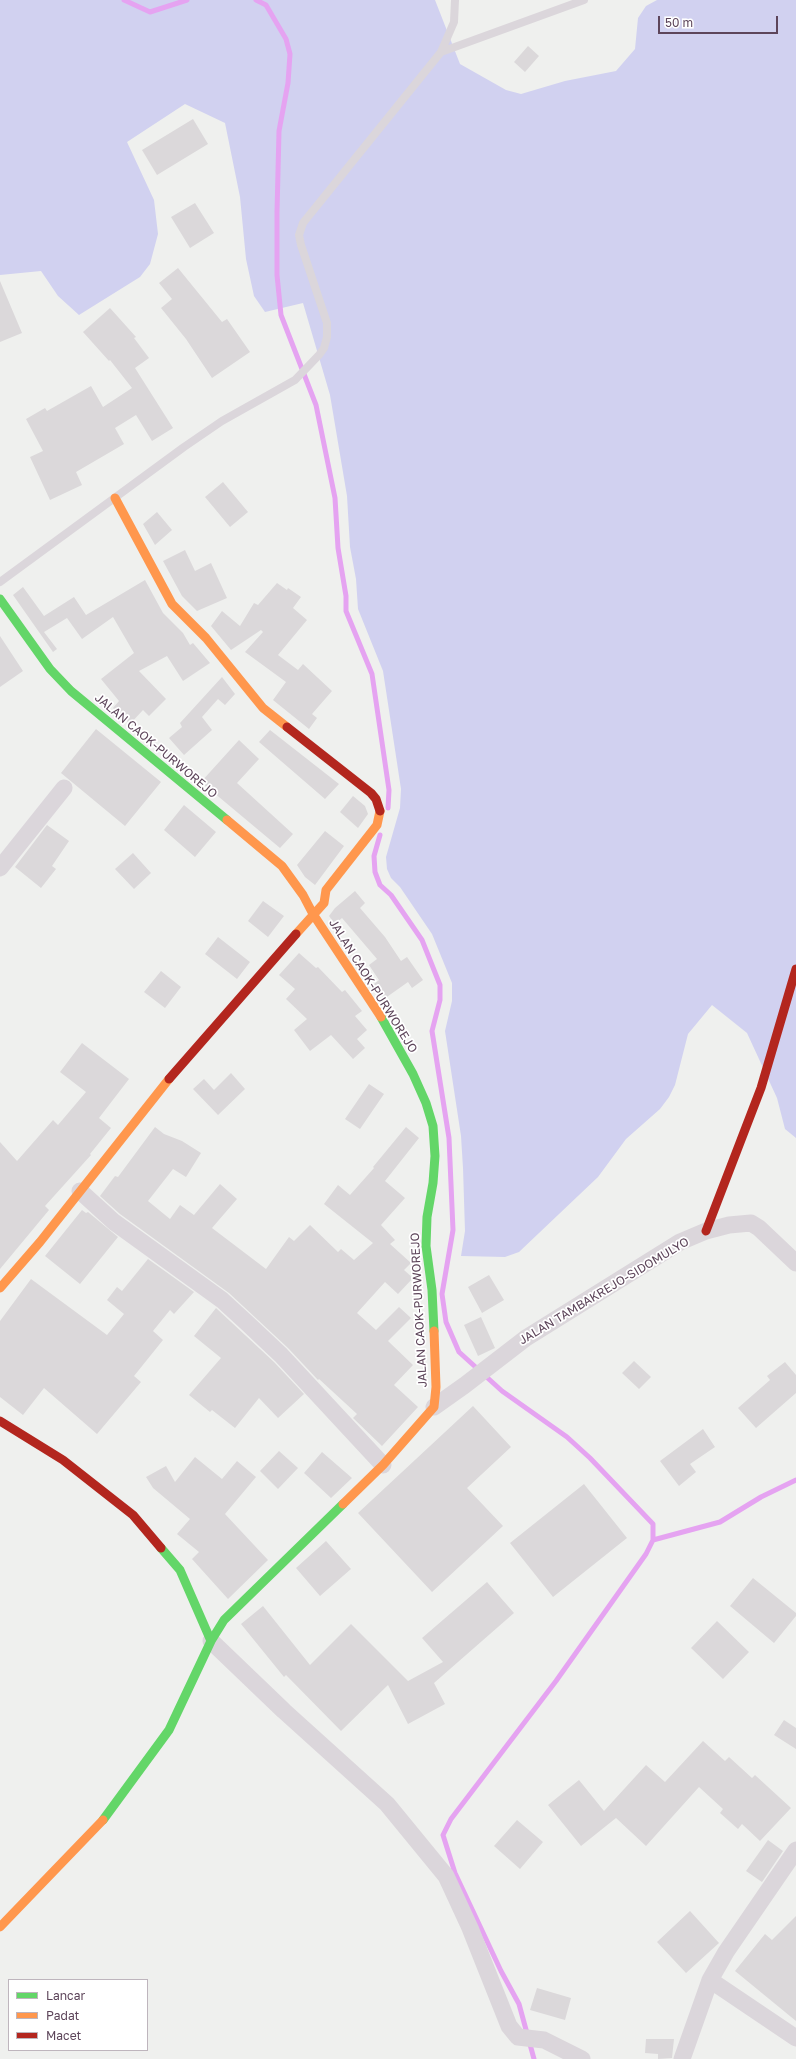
<!DOCTYPE html>
<style>
body{margin:0}
#map{position:relative;width:796px;height:2059px;overflow:hidden;background:#eff0ee;font-family:"Golos Text",sans-serif}
canvas{display:block}
.legend{position:absolute;left:8px;top:1979px;width:140px;height:72px;box-sizing:border-box;background:#fff;border:1px solid #beb5bd;margin:0;padding:5px 7px;list-style:none;font-size:12px;color:#5d455a}
.legend li{display:flex;align-items:center;gap:8px;height:20px}
.legend b{width:20px;border:1px solid #beb5bd}
.scale{position:absolute;left:658px;top:16px;width:120px;height:18px;box-sizing:border-box;border:2px solid #5d455a;border-top:0;padding-left:5px;font-size:12px;line-height:14px;white-space:nowrap;color:#5d455a;-webkit-text-stroke:3px #fff;paint-order:stroke}
</style>
<div id="map">
<canvas width="796" height="2059"></canvas>
<ul class="legend">
<li><b style="height:5px;background:#63d668"></b>Lancar</li>
<li><b style="height:5px;background:#ff974d"></b>Padat</li>
<li><b style="height:5px;background:#b3261e"></b>Macet</li>
</ul>
<div class="scale">50 m</div>
</div>
<script>
const ctx = document.querySelector('canvas').getContext('2d');
ctx.lineJoin = 'round';
function fill(path, color) { ctx.fillStyle = color; ctx.fill(path, 'evenodd'); }
const poly = rows => new Path2D(rows.map(r => 'M' + r).join(''));
function trace(path, color, width, dash) { ctx.strokeStyle = color; ctx.lineWidth = width; ctx.lineCap = dash ? 'butt' : 'round'; ctx.setLineDash(dash || []); ctx.stroke(path); }
function label(font, color, halo, rows, align = 'center') {
  ctx.font = font + ' "Golos Text",sans-serif'; ctx.lineWidth = 3.5; ctx.setLineDash([]); ctx.textBaseline = 'middle'; ctx.strokeStyle = halo; ctx.fillStyle = color; for (const [text, x, y, turn = 0] of rows) {
    ctx.save(); ctx.translate(x, y); ctx.rotate((+turn || 0) * Math.PI / 180); ctx.textAlign = isNaN(turn) ? turn : align; if (halo) ctx.strokeText(text, 0, 0); ctx.fillText(text, 0, 0); ctx.restore();
  }
}
const green = poly([
 [0,0,435,0,460,64,506,90,521,94,565,81,616,71,635,49,638,18,646,6,657,0,796,0,796,1138,785,1129,777,1098,747,1033,712,1005,688,1034,675,1085,669,1097,660,1109,626,1139,598,1177,519,1252,505,1257,461,1256,465,1231,463,1168,461,1136,445,1031,452,1001,452,983,432,934,400,887,391,878,387,869,386,857,400,808,401,789,383,671,358,609,356,579,350,547,347,496,330,395,303,303,265,312,254,296,246,259,240,197,225,123,185,104,127,142,154,200,158,234,150,264,140,277,79,315,58,296,41,271,0,275]
]);
const stream = poly([
 [124,0,150,12,187,0],
 [256,0,266,5,286,39,290,54,288,83,279,131,277,212,277,275,281,315,316,405,335,498,338,548,346,596,346,611,372,674,389,790,388,808],
 [380,835,374,856,375,872,380,885,391,895,422,940,440,985,440,1000,432,1031,449,1138,453,1230,442,1294,446,1322,459,1352,502,1391,567,1437,590,1458,653,1524,653,1540,646,1554,556,1681,451,1819,443,1835,455,1873,501,1971,519,2004,534,2059],
 [653,1540,720,1522,761,1497,796,1480]
]);
const building = poly([
 [528,46,539,56,525,72,514,62],
 [193,119,208,144,157,175,142,150],
 [195,203,214,233,190,248,171,217],
 [178,268,222,322,227,319,250,352,212,378,186,339,161,308,172,299,159,283],
 [0,281,22,333,0,342],
 [110,308,136,337,134,338,149,358,135,368,173,428,152,441,136,415,115,428,124,444,76,472,82,485,50,500,30,457,43,451,26,419,45,408,47,411,91,386,103,407,132,388,110,360,109,361,83,332],
 [223,482,248,512,230,527,205,497],
 [157,512,172,530,155,545,143,524],
 [185,550,195,571,211,563,227,598,197,611,182,596,163,561],
 [145,580,163,613,183,633,190,645,193,643,210,663,183,681,167,656,139,671,166,699,149,716,143,710,130,724,113,708,119,701,101,679,134,653,113,617,82,639,67,618,44,632,57,649,53,652,13,595,23,587,44,616,74,597,86,615],
 [277,583,287,590,288,588,301,597,293,608,307,620,278,655,298,670,303,664,332,691,312,714,317,718,309,729,273,700,286,682,245,652,263,632,261,630,231,650,211,626,222,611,240,626,254,603,258,605],
 [0,636,23,671,0,687],
 [222,677,235,694,225,705,218,699,202,717,212,730,184,755,169,738,182,727,180,723],
 [96,729,161,782,125,826,61,773],
 [270,730,339,784,325,799,259,742],
 [239,740,259,759,237,783,293,834,280,848,201,782],
 [353,796,365,806,368,814,358,828,340,812],
 [184,805,216,832,195,857,164,830],
 [47,825,69,841,52,866,56,869,41,888,15,867],
 [325,831,344,846,315,885,305,877,297,865],
 [133,853,151,873,134,889,115,869],
 [355,891,365,903,360,908,385,937,401,961,407,957,423,980,412,988,408,982,384,999,374,984,379,980,369,965,377,959,342,918,335,924,329,916,335,908],
 [263,901,284,916,268,937,248,921],
 [218,937,250,962,237,979,205,954],
 [299,953,316,968,318,967,342,992,345,990,362,1011,355,1016,367,1030,357,1039,365,1048,353,1059,331,1035,310,1051,294,1030,307,1019,286,999,295,989,279,975],
 [161,971,181,987,165,1008,144,992],
 [82,1043,129,1079,99,1118,111,1128,90,1154,91,1155,45,1206,49,1210,0,1269,0,1142,17,1161,53,1120,58,1125,86,1092,60,1072],
 [231,1073,245,1089,218,1115,193,1089,204,1079,214,1090],
 [369,1084,384,1094,360,1129,345,1119],
 [155,1127,164,1134,182,1141,201,1153,186,1177,173,1169,148,1201,170,1219,180,1205,194,1215,220,1184,237,1199,212,1228,266,1269,289,1237,294,1241,310,1225,338,1252,341,1249,354,1260,373,1243,324,1204,338,1185,350,1195,374,1168,373,1167,406,1127,419,1138,385,1181,405,1198,381,1225,395,1240,390,1244,411,1263,404,1270,413,1278,398,1294,385,1282,357,1313,376,1330,399,1307,411,1318,388,1341,413,1365,394,1385,418,1407,382,1446,353,1418,357,1414,319,1379,318,1380,288,1348,229,1293,120,1214,100,1196,115,1176,118,1177],
 [82,1210,86,1213,88,1212,118,1237,80,1284,45,1256],
 [148,1259,194,1292,174,1314,170,1310,153,1331,163,1340,134,1376,141,1382,97,1434,44,1388,23,1415,0,1397,0,1321,31,1279,107,1335,124,1314,107,1300,117,1287,122,1291],
 [489,1275,504,1300,482,1313,468,1287],
 [216,1308,274,1362,304,1394,278,1418,259,1398,235,1428,212,1410,210,1412,189,1395,221,1358,194,1336],
 [481,1317,495,1348,478,1356,464,1325],
 [634,1361,651,1377,639,1389,622,1373],
 [785,1362,796,1375,796,1393,756,1428,738,1408,770,1380,767,1376],
 [473,1406,511,1447,467,1488,503,1526,432,1592,358,1513],
 [703,1429,715,1447,690,1464,696,1472,679,1486,660,1461],
 [279,1451,298,1468,278,1489,260,1471],
 [322,1452,352,1478,331,1498,304,1473],
 [195,1457,222,1479,237,1461,256,1477,225,1514,268,1560,228,1599,192,1559,199,1552,177,1534,190,1519,153,1488,146,1477,166,1466,175,1482],
 [584,1484,627,1538,553,1597,510,1543],
 [326,1541,351,1569,320,1596,296,1568],
 [753,1578,796,1613,796,1616,774,1643,730,1606],
 [487,1582,514,1613,434,1683,445,1704,408,1724,388,1685,341,1731,286,1675,284,1677,241,1624,263,1606,310,1665,351,1624,408,1681,443,1662,422,1638],
 [717,1621,749,1652,723,1679,691,1648],
 [784,1720,796,1728,796,1749,774,1735],
 [703,1741,725,1761,729,1757,752,1778,755,1775,791,1808,760,1841,742,1824,738,1829,720,1813,723,1809,699,1787,646,1846,616,1818,581,1846,548,1805,579,1780,604,1811,646,1765,665,1782],
 [517,1820,543,1842,520,1869,494,1846],
 [768,1840,783,1851,762,1882,746,1871],
 [690,1911,719,1943,686,1973,657,1942],
 [796,1916,796,2021,735,1971,765,1934,772,1940],
 [537,1988,571,1998,565,2020,530,2010],
 [646,2039,674,2039,672,2058,658,2059,658,2054,645,2053]
]);
const lane = poly([
 [441,52,584,0],
 [0,582,184,447,222,421,295,380,319,355,324,348,327,337,327,323,301,245,299,235,303,223,441,52,454,22,455,0]
]);
const street = poly([
 [0,868,64,788],
 [80,1191,114,1222,222,1300,246,1322,281,1355,383,1465],
 [434,1407,465,1385,526,1338,680,1242,706,1231,729,1225,751,1223,759,1228,796,1263],
 [211,1641,284,1711,387,1804,446,1876,470,1928,509,2026,518,2037,544,2040,582,2059],
 [710,1980,796,2038],
 [682,2059,710,1980,726,1952,796,1850]
]);
const fast = poly([
 [0,599,50,669,71,691,227,820],
 [381,1017,413,1074,426,1103,433,1126,435,1156,433,1183,427,1217,426,1246,432,1290,434,1331],
 [161,1548,180,1570,211,1641],
 [103,1820,169,1730,211,1641,224,1620,343,1504]
]);
const slow = poly([
 [115,498,172,604,206,638,263,708,287,727],
 [227,820,282,866,303,895,313,914,381,1017],
 [296,934,324,903,326,890,377,825,380,811],
 [0,1288,40,1242,169,1079],
 [343,1504,383,1465,434,1407,436,1387,434,1331],
 [0,1927,103,1820]
]);
const jam = poly([
 [287,727,371,793,376,799,380,811],
 [169,1079,296,934],
 [706,1231,761,1088,796,969],
 [0,1421,63,1460,133,1515,161,1548]
]);
const streetNames = [
 ["JALAN CAOK-PURWOREJO",156,746,40],
 ["JALAN CAOK-PURWOREJO",373,986,58],
 ["JALAN TAMBAKREJO-SIDOMULYO",604,1291,-31],
 ["JALAN CAOK-PURWOREJO",419,1310,-93]
];
fill(green, '#d1d1f0');
trace(stream, '#e5a3f1', 5);
fill(building, '#dbd8da');
trace(lane, '#dbd6db', 8);
trace(street, '#dbd6db', 17);
trace(fast, '#63d668', 9);
trace(slow, '#ff974d', 9);
trace(jam, '#b3261e', 9);
label('12px', '#5d455a', '#fff', streetNames);
</script>
